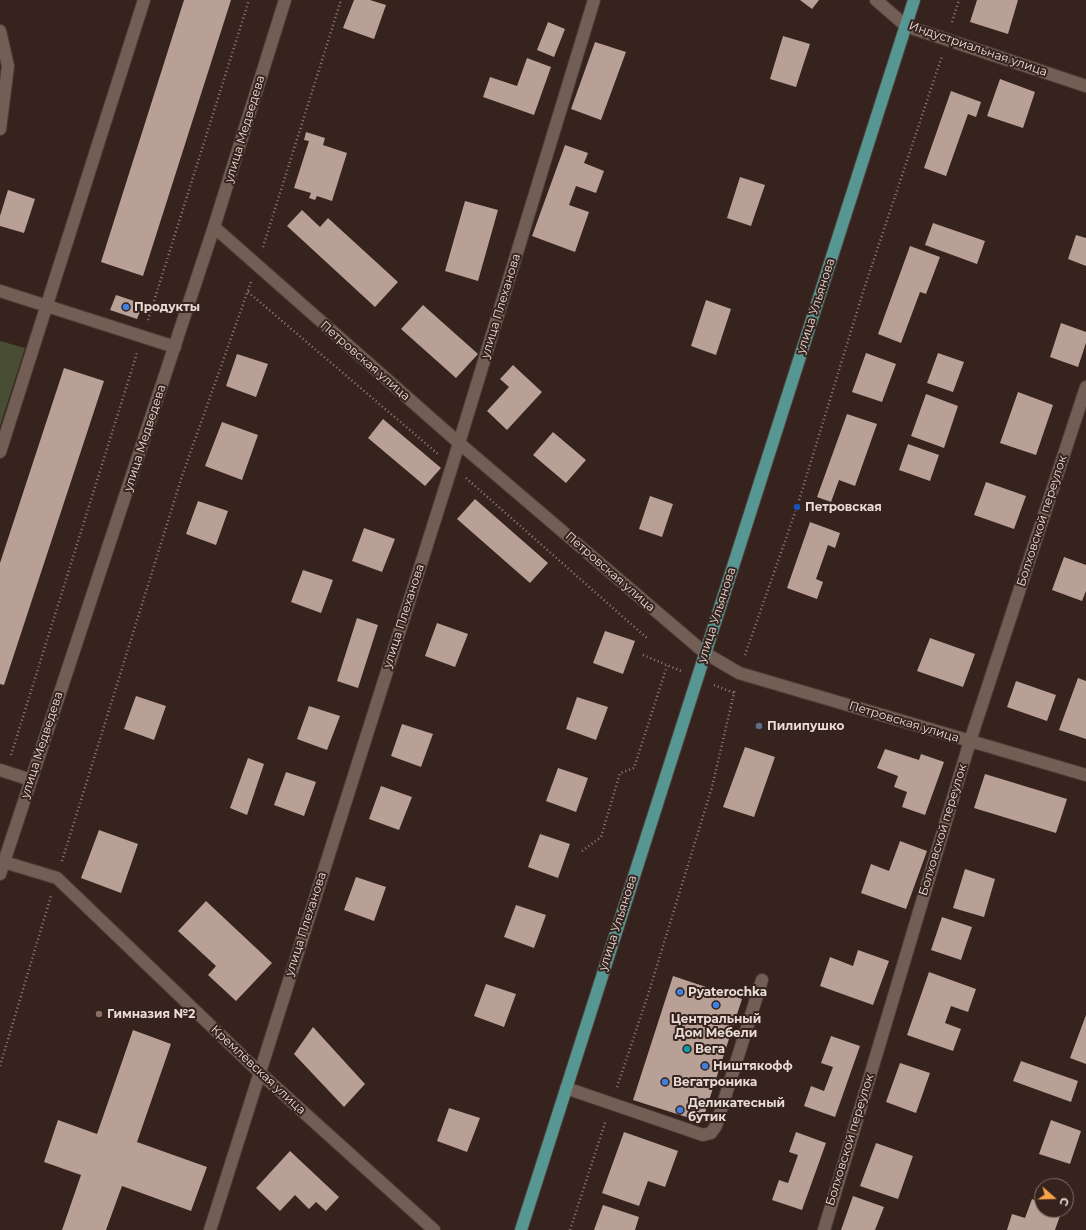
<!DOCTYPE html>
<meta charset="utf-8">
<style>
body{margin:0}
#map{position:relative;width:1086px;height:1230px;overflow:hidden;background:#36231d;font-family:Montserrat,sans-serif}
canvas{display:block}
.north{position:absolute;left:1034px;top:1178px;width:40px;height:40px;box-sizing:border-box;background:#36231d;border:1px solid #7e6d67;border-radius:50%;rotate:110deg;font-size:11px;font-weight:700;line-height:16px;text-align:center;color:#e9dcd7}
.north::after{content:'';display:block;margin:auto;width:14px;height:18px;background:#f6a247;clip-path:polygon(50% 0,100% 100%,50% 72%,0 100%)}
</style>
<div id="map">
<canvas width="1086" height="1230"></canvas>
<div class="north">С</div>
</div>
<script>
const ctx = document.querySelector('canvas').getContext('2d');
ctx.lineJoin = 'round';
function fill(path, color) { ctx.fillStyle = color; ctx.fill(path, 'evenodd'); }
const poly = rows => new Path2D(rows.map(r => 'M' + r).join(''));
function trace(path, color, width, dash) { ctx.strokeStyle = color; ctx.lineWidth = width; ctx.lineCap = dash ? 'butt' : 'round'; ctx.setLineDash(dash || []); ctx.stroke(path); }
function label(font, color, halo, rows, align = 'center') {
  ctx.font = font + ' Montserrat,sans-serif'; ctx.lineWidth = 4; ctx.setLineDash([]); ctx.textBaseline = 'middle'; ctx.strokeStyle = halo; ctx.fillStyle = color; for (const [text, x, y, turn = 0] of rows) {
    ctx.save(); ctx.translate(x, y); ctx.rotate((+turn || 0) * Math.PI / 180); ctx.textAlign = isNaN(turn) ? turn : align; if (halo) ctx.strokeText(text, 0, 0); ctx.fillText(text, 0, 0); ctx.restore();
  }
}
const green = poly([
 [0,341,25,348,0,426]
]);
const building = poly([
 [184,0,231,0,143,276,101,262],
 [354,0,370,0,386,5,374,39,343,28],
 [800,0,819,0,812,9],
 [977,0,1018,0,1008,34,970,22],
 [548,22,565,29,554,57,537,50],
 [783,36,810,44,796,87,770,79],
 [595,42,626,52,601,120,571,109],
 [527,58,551,67,534,115,483,97,490,77,517,86],
 [1000,79,1035,92,1023,128,987,116],
 [951,91,981,102,976,117,968,114,946,176,924,168],
 [306,132,325,138,323,145,347,153,332,201,317,196,315,200,309,198,311,193,294,188,309,141,304,140],
 [565,145,588,153,584,163,604,171,596,193,576,186,569,205,589,212,575,252,532,236],
 [740,177,765,185,751,226,727,218],
 [8,190,35,199,24,233,0,226,0,216],
 [465,201,498,210,478,281,445,271],
 [302,210,320,227,328,218,398,282,375,307,287,226],
 [933,223,985,241,977,264,925,245],
 [1076,235,1086,238,1086,266,1068,259],
 [910,246,940,257,926,294,920,292,901,343,878,334],
 [116,295,143,304,137,319,110,310],
 [706,300,731,309,716,355,691,346],
 [423,305,478,354,456,378,401,329],
 [1061,323,1086,332,1086,343,1078,367,1050,357],
 [866,353,896,364,882,402,852,392],
 [938,353,964,362,953,392,927,383],
 [237,354,268,364,256,397,226,386],
 [513,365,542,392,507,430,487,411,509,387,500,379],
 [64,368,104,381,4,685,0,684,0,563],
 [1018,392,1053,405,1036,455,1000,443],
 [926,394,958,406,944,448,911,436],
 [847,414,877,424,855,486,839,480,831,502,817,497],
 [383,419,441,468,425,486,368,438],
 [222,422,258,435,242,480,205,466],
 [553,432,586,460,566,483,533,455],
 [908,444,939,455,930,481,899,470],
 [986,482,1026,496,1014,529,974,515],
 [650,496,673,504,662,537,639,529],
 [475,499,548,563,530,583,457,519],
 [198,501,228,511,216,545,186,534],
 [810,522,840,533,835,548,828,545,816,579,823,582,817,599,787,588],
 [364,528,395,539,382,572,352,561],
 [1064,557,1086,565,1086,591,1082,601,1052,590],
 [303,570,333,580,321,613,291,602],
 [357,618,378,625,358,688,337,681],
 [437,623,468,634,455,667,425,656],
 [605,631,635,641,623,674,593,663],
 [930,638,975,654,963,687,917,671],
 [1078,678,1086,681,1086,739,1059,730],
 [1016,681,1056,695,1047,721,1007,707],
 [136,696,166,706,154,740,124,729],
 [577,697,608,707,596,740,566,729],
 [309,706,340,716,327,750,297,739],
 [402,724,433,734,421,767,391,756],
 [745,747,775,757,754,817,723,807],
 [885,749,919,760,921,754,944,762,925,815,902,807,907,792,894,787,898,776,877,768],
 [248,758,264,764,247,815,230,808],
 [558,768,588,778,576,812,546,801],
 [286,772,316,782,304,816,274,805],
 [985,774,1067,799,1056,833,974,808],
 [381,786,412,797,399,830,369,819],
 [99,830,138,844,121,893,81,878],
 [540,834,570,844,558,878,528,867],
 [900,841,927,851,906,909,861,893,871,864,889,871],
 [965,869,995,879,984,917,953,908],
 [356,877,386,887,374,921,344,910],
 [206,901,272,963,236,1001,208,975,216,966,178,931],
 [516,905,546,915,534,948,504,937],
 [942,917,972,927,961,960,931,950],
 [858,950,889,961,873,1005,820,986,830,957,853,966],
 [929,972,976,989,968,1012,951,1006,945,1023,961,1029,953,1051,907,1035],
 [673,976,742,999,702,1122,633,1100],
 [486,984,516,994,504,1027,474,1016],
 [1086,1015,1086,1064,1070,1058],
 [313,1027,365,1084,344,1107,294,1054],
 [133,1030,171,1044,137,1142,207,1167,191,1211,122,1186,106,1230,62,1230,81,1175,44,1162,58,1120,97,1134],
 [831,1036,860,1046,835,1117,804,1106,811,1086,824,1091,833,1067,821,1063],
 [1021,1061,1078,1081,1071,1102,1013,1081],
 [900,1063,930,1073,916,1113,886,1102],
 [449,1108,480,1118,467,1152,437,1141],
 [1051,1120,1081,1131,1070,1164,1039,1154],
 [624,1132,678,1151,665,1187,648,1181,639,1206,602,1193],
 [796,1132,826,1143,802,1210,772,1200,779,1180,788,1183,798,1155,789,1152],
 [876,1143,913,1156,898,1199,860,1186],
 [290,1151,339,1197,326,1211,316,1202,309,1209,295,1195,280,1211,256,1188],
 [853,1196,884,1207,875,1230,841,1230],
 [1032,1199,1042,1203,1042,1210,1062,1210,1055,1230,1007,1230,1012,1214,1025,1218],
 [603,1205,639,1217,635,1230,594,1230]
]);
const path = poly([
 [952,22,959,0],
 [263,247,341,0],
 [248,292,438,454],
 [148,320,249,0],
 [466,478,648,639],
 [643,655,681,671],
 [745,655,797,507,863,292,942,56],
 [714,685,734,693],
 [11,755,137,353],
 [582,851,601,837,620,773,634,768,667,666],
 [62,861,182,476,251,282],
 [0,1066,51,896],
 [617,1087,647,998,712,787,735,689],
 [570,1230,606,1120]
]);
const minor = poly([
 [876,0,906,26,1086,86],
 [0,31,8,66,0,129],
 [214,227,459,443,705,653,739,673,1086,775],
 [0,291,175,347],
 [0,452,144,0],
 [0,770,31,780],
 [4,862,57,878,259,1072,434,1230],
 [0,874,214,227,285,0],
 [566,1088,703,1135,711,1133,716,1126,762,980],
 [210,1230,452,466,594,0],
 [824,1230,970,741,1086,387]
]);
const major = poly([
 [521,1230,914,0]
]);
const markers = [
 [126,307,4,"#3f7fe0"],
 [797,507,4,"#1a4fb4"],
 [759,726,4,"#5c6f8a"],
 [680,992,4,"#3f7fe0"],
 [716,1005,4,"#3f7fe0"],
 [99,1014,4,"#8d6e63"],
 [687,1049,4,"#0f9aa8"],
 [705,1066,4,"#3f7fe0"],
 [665,1082,4,"#3f7fe0"],
 [680,1110,4,"#3f7fe0"]
];
const streetNames = [
 ["Индустриальная улица",978,49,19],
 ["улица Медведева",245,129,-73],
 ["улица Плеханова",501,306,-73],
 ["улица Ульянова",816,306,-72],
 ["Петровская улица",365,361,41],
 ["улица Медведева",145,438,-72],
 ["Болховской переулок",1042,521,-72],
 ["Петровская улица",610,572,41],
 ["улица Ульянова",717,615,-72],
 ["улица Плеханова",404,616,-72],
 ["Петровская улица",904,722,17],
 ["улица Медведева",42,745,-72],
 ["Болховской переулок",943,830,-73],
 ["улица Ульянова",618,923,-72],
 ["улица Плеханова",306,924,-72],
 ["Кремлёвская улица",258,1070,43],
 ["Болховской переулок",850,1140,-73]
];
const poiNames = [
 ["Продукты",134,307],
 ["Петровская",805,507],
 ["Пилипушко",767,726],
 ["Pyaterochka",688,992],
 ["Гимназия №2",107,1014],
 ["Центральный",716,1019,"center"],
 ["Дом Мебели",716,1033,"center"],
 ["Вега",695,1049],
 ["Ништякофф",713,1066],
 ["Вегатроника",673,1082],
 ["Деликатесный",688,1103],
 ["бутик",688,1117]
];
fill(green, '#484d33');
fill(building, '#b8a097');
trace(minor, '#4e3e39', 14);
trace(major, '#4e3e39', 14);
trace(path, '#91817c', 2.5, [1, 3]);
trace(minor, '#735e56', 12);
trace(major, '#569693', 12);
for (const [x, y, r, color] of markers) { const dot = new Path2D(); dot.arc(x, y, r, 0, 2 * Math.PI); ctx.fillStyle = color; ctx.fill(dot); trace(dot, '#36231d', 1.5); }
label('12px', '#e9dcd7', '#36231d', streetNames);
label('bold 12px', '#e9dcd7', '#36231d', poiNames, 'left');
</script>
